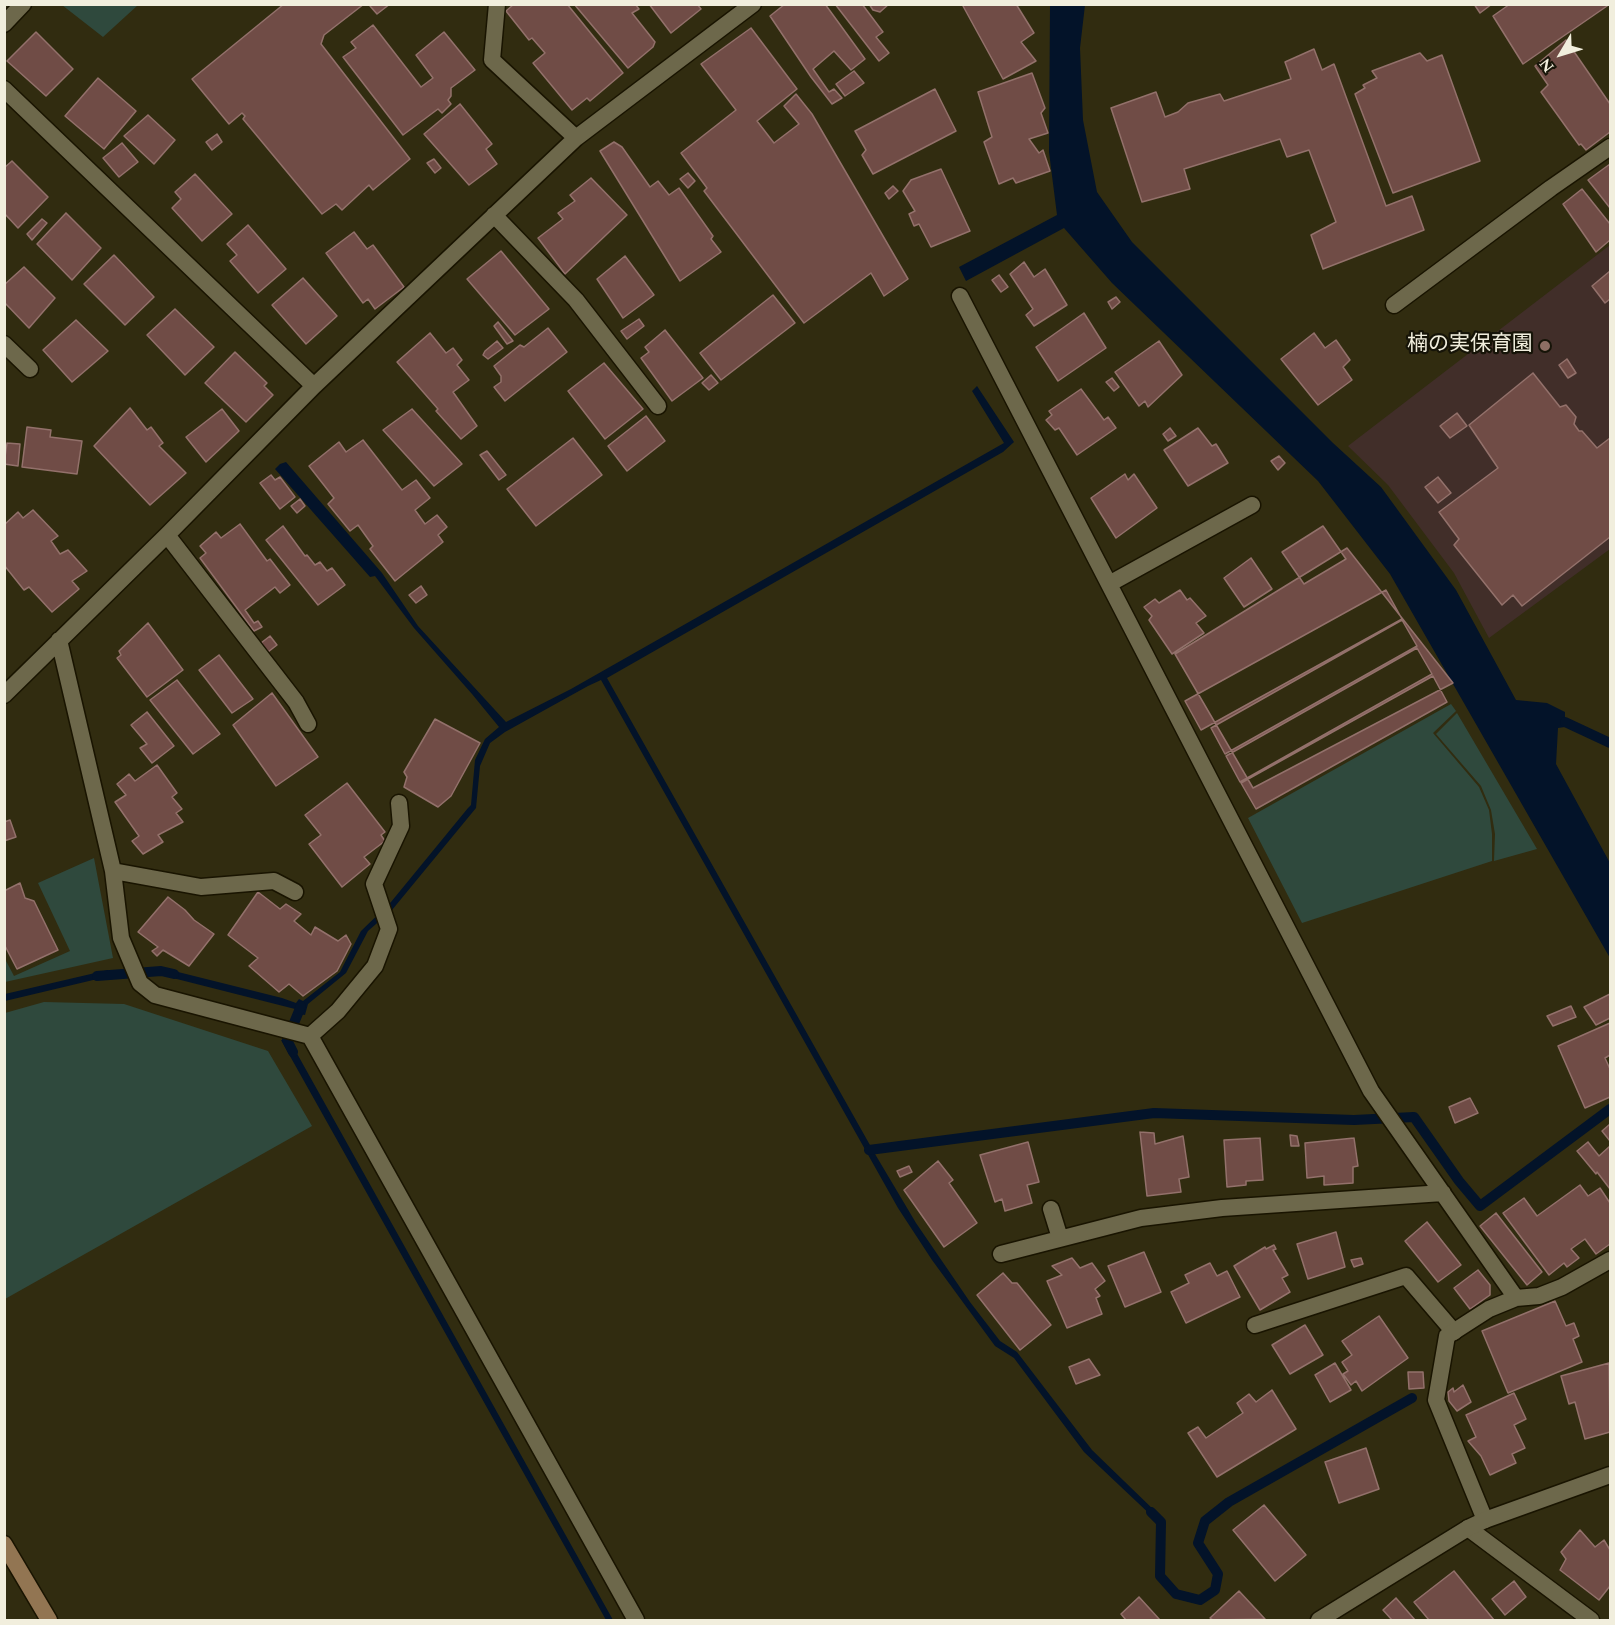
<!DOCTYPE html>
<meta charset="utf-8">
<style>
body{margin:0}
#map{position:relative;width:1615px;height:1625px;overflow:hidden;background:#312c10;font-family:Spectral,serif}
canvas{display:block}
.frame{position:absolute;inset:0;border:6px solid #f1eedd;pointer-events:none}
.north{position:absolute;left:1531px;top:24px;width:60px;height:60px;-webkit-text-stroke:4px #161408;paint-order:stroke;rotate:232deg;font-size:16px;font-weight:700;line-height:24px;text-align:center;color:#f1eedd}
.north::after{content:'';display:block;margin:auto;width:21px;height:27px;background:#f1eedd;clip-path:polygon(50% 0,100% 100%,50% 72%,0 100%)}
</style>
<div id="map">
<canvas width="1615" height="1625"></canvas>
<div class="frame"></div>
<div class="north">N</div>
</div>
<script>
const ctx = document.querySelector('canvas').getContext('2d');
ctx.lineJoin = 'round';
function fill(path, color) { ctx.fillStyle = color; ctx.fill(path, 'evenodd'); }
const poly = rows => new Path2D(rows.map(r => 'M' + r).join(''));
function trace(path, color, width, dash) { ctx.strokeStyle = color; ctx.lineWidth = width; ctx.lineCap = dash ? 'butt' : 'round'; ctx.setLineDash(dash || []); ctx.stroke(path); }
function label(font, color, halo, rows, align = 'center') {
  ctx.font = font + ' Spectral,"Noto Sans JP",serif'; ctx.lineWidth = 4.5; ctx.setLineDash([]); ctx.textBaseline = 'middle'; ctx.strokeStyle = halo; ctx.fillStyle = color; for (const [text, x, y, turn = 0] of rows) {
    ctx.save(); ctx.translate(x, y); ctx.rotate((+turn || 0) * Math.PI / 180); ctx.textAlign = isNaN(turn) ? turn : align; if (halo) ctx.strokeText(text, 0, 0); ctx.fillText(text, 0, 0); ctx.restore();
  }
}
const education = poly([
 [1610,245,1610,549,1489,638,1454,573,1388,485,1348,446]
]);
const green = poly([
 [62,5,138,5,103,37],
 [1451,704,1456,711,1433,733,1479,787,1489,810,1492,834,1492,861,1302,923,1248,818],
 [1457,713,1537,849,1494,861,1495,834,1491,810,1481,786,1436,734],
 [94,858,113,958,5,982,5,959,14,976,70,951,38,883],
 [44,1002,124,1004,268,1051,312,1126,5,1299,5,1013]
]);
const water = poly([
 [1050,5,1085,5,1080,48,1083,120,1097,192,1132,242,1333,443,1381,487,1456,590,1516,700,1547,703,1565,712,1565,727,1558,728,1556,764,1610,863,1610,958,1390,574,1318,481,1112,283,1064,228,966,281,959,267,1057,215,1049,152],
 [977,386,1014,442,1003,452,607,678,875,1154,916,1223,970,1302,1000,1341,1017,1352,1092,1450,1156,1512,1161,1522,1155,1519,1084,1452,1014,1358,995,1346,932,1260,898,1208,601,680,588,686,505,732,490,743,480,766,476,808,392,910,368,931,346,973,308,1004,305,1015,294,1013,295,1009,161,975,162,968,282,998,296,1003,299,999,303,1001,340,972,361,931,391,902,468,808,471,805,475,760,485,739,499,727,472,694,414,628,375,576,370,577,275,469,280,464,286,462,382,573,418,626,506,722,571,689,1004,443,972,391],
 [108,970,110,976,5,1001,5,994],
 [281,1040,290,1041,613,1620,606,1620]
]);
const stream = poly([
 [1565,722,1610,743],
 [97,976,161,971,174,974],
 [293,1052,287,1040,301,1006],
 [869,1150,1154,1113,1354,1120,1414,1117,1459,1181,1480,1206,1610,1109],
 [1151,1512,1161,1522,1160,1576,1176,1594,1200,1600,1215,1590,1218,1574,1198,1543,1205,1521,1229,1502,1412,1398]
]);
const building = poly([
 [284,4,364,4,324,35,321,44,410,159,373,190,369,185,342,210,336,204,322,214,243,119,245,116,242,113,229,124,192,79,284,4],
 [372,4,390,4,377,14,370,6,372,4],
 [514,4,567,4,623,73,590,101,587,98,572,110,533,63,545,53,532,38,529,40,506,11,514,4],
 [574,4,635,4,639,9,632,13,655,42,653,47,628,68,574,4],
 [649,4,697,4,701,9,671,33,649,4],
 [785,4,825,4,865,59,851,70,834,51,813,69,829,92,834,89,842,98,832,104,811,77,770,16,785,4],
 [835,4,862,4,883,32,876,37,889,53,879,61,835,4],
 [869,4,889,4,880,12,873,10,869,4],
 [965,4,1016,4,1034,33,1021,42,1036,61,1003,79,963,6,965,4],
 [1474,4,1492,4,1480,13,1474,4],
 [1510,4,1610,4,1523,64,1493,16,1510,4],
 [373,25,421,87,433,78,416,55,444,32,475,70,451,88,451,96,448,100,451,104,442,113,438,109,403,135,343,57,356,48,351,42,373,25],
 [751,28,797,89,757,121,774,143,799,124,784,106,796,94,812,114,908,279,884,296,871,273,804,323,704,191,707,188,681,153,736,110,701,64,751,28],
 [36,32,73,69,46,96,7,61,36,32],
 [1566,40,1610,104,1610,132,1586,150,1581,144,1579,145,1541,92,1548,85,1535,66,1566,40],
 [1314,49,1322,70,1334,64,1386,206,1412,196,1424,230,1323,269,1311,235,1336,222,1309,150,1287,157,1280,139,1184,169,1190,189,1142,202,1111,108,1156,92,1165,117,1178,112,1188,103,1220,94,1224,101,1291,79,1285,62,1314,49],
 [1420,53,1427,61,1442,55,1480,161,1393,193,1355,94,1365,88,1363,85,1377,78,1372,71,1420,53],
 [854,71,864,83,845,96,836,84,854,71],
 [1032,73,1045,108,1041,113,1048,133,1029,139,1039,153,1043,150,1050,171,1016,183,1013,178,999,184,984,142,992,137,978,92,1032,73],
 [98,78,136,111,104,149,65,116,98,78],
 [935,89,956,131,873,174,862,155,866,150,855,131,935,89],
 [460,104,492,144,486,149,497,164,469,185,424,134,460,104],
 [148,115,175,140,154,164,124,136,148,115],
 [217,134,222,142,212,150,206,142,217,134],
 [614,142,622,147,650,187,658,181,669,195,679,188,713,236,711,239,721,252,680,281,600,151,614,142],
 [122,143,138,162,119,177,103,158,122,143],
 [434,159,441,168,435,173,427,163,434,159],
 [12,161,48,197,18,228,4,213,4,168,12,161],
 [1610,164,1610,208,1588,180,1610,164],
 [941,169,970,231,931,247,919,224,914,226,909,214,915,211,903,191,911,180,941,169],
 [688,173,695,181,688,188,680,179,688,173],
 [195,174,232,214,202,241,172,208,181,199,175,192,195,174],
 [591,178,627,215,565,274,538,238,563,219,558,213,575,201,570,195,591,178],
 [893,186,898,191,889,199,885,193,893,186],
 [1582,189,1610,224,1610,240,1596,252,1563,204,1582,189],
 [66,213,101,248,72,280,37,244,66,213],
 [42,219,47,223,32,240,27,234,42,219],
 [248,225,286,269,258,293,230,261,237,255,227,244,248,225],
 [354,232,367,249,373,245,404,287,375,309,368,299,363,303,326,253,354,232],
 [501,251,549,309,515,335,467,279,501,251],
 [114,255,154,297,125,325,84,284,114,255],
 [625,256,654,295,623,318,597,279,625,256],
 [1024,262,1034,277,1045,269,1067,305,1034,326,1026,315,1033,309,1010,274,1024,262],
 [24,267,55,298,29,328,4,302,4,285,24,267],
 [1610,271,1610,299,1605,303,1592,286,1610,271],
 [999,275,1008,287,1001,292,992,280,999,275],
 [303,278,337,316,306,344,272,305,303,278],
 [773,295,795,323,721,380,700,353,773,295],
 [1116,297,1120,302,1112,309,1108,302,1116,297],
 [175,309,214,347,185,375,147,335,175,309],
 [1084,313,1106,348,1058,381,1036,347,1084,313],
 [639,319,644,326,627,339,621,331,639,319],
 [76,320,108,351,72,382,43,350,76,320],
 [498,322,513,341,507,344,494,326,498,322],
 [548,328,567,352,505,401,494,387,501,382,501,376,494,366,520,345,524,347,548,328],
 [665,330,703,378,672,401,641,358,649,352,645,347,665,330],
 [430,333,446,353,453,348,462,360,457,365,469,380,453,392,477,426,461,439,436,411,438,409,397,362,430,333],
 [1314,333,1325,348,1336,340,1350,360,1343,367,1352,380,1318,405,1281,359,1314,333],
 [497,341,503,348,488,359,483,355,485,351,497,341],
 [1159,341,1182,375,1148,407,1145,401,1139,406,1115,372,1159,341],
 [235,352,267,383,264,386,273,395,246,422,205,383,235,352],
 [1567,359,1576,373,1568,378,1559,365,1567,359],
 [604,363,643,409,605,439,568,391,604,363],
 [1533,373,1560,407,1566,405,1576,417,1574,424,1579,431,1582,431,1597,448,1610,438,1610,537,1522,606,1513,595,1502,605,1454,545,1459,539,1439,512,1498,468,1469,425,1533,373],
 [711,375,718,383,709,390,702,383,711,375],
 [1112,378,1119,387,1114,391,1106,382,1112,378],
 [1081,389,1104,420,1108,417,1116,428,1077,455,1059,428,1055,430,1046,420,1052,415,1049,411,1081,389],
 [130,408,147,430,151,427,163,443,159,446,186,473,150,505,94,446,130,408],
 [222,409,239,431,206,462,186,437,222,409],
 [412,409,462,464,434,486,383,430,412,409],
 [1457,413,1467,426,1450,438,1440,426,1457,413],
 [646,416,665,441,627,471,608,446,646,416],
 [27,427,51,430,50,437,82,441,77,474,22,467,27,427],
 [1170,428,1176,436,1168,441,1163,434,1170,428],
 [1198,428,1212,446,1216,444,1228,463,1188,486,1164,450,1198,428],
 [573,438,602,475,536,526,507,489,573,438],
 [363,440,402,490,416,480,430,498,415,510,425,524,437,515,447,527,438,535,443,542,395,581,370,549,373,546,358,525,350,531,328,504,334,498,309,466,339,442,346,452,363,440],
 [7,443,20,444,18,466,4,464,7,443],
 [487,451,506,475,499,480,480,455,487,451],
 [1279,456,1285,463,1278,470,1271,461,1279,456],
 [1125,474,1128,480,1134,474,1157,508,1116,538,1091,498,1125,474],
 [271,475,275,480,280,477,295,497,280,509,260,483,271,475],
 [1438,477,1451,493,1438,503,1425,487,1438,477],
 [300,499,305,506,297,513,291,506,300,499],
 [33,510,58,536,51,541,60,554,68,550,87,571,72,581,79,589,52,612,29,587,24,590,4,565,4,525,18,512,23,518,33,510],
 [240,524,267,561,270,559,290,585,280,593,275,587,245,610,254,623,258,621,262,627,254,631,200,558,206,553,200,546,216,532,221,538,240,524],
 [283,526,305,556,307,555,315,565,320,562,327,571,332,568,345,585,318,605,266,540,283,526],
 [1323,526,1346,559,1304,584,1282,552,1323,526],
 [1347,548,1453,683,1253,788,1175,654,1347,548],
 [1251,558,1272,589,1244,607,1224,578,1251,558],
 [421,586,427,595,416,603,409,595,421,586],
 [1180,590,1187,600,1190,598,1206,616,1196,623,1204,633,1172,654,1149,620,1152,616,1144,607,1155,599,1159,603,1180,590],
 [1386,590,1402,619,1201,730,1185,701,1386,590],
 [1402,620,1417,646,1225,754,1211,728,1402,620],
 [148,623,183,670,147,697,117,658,121,655,119,651,148,623],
 [270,636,277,645,268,652,261,643,270,636],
 [1417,648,1432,674,1240,782,1226,756,1417,648],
 [219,655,253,699,232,713,199,670,219,655],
 [1433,676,1447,702,1256,809,1241,783,1433,676],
 [177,680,220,734,193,754,150,700,177,680],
 [272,693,318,757,276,786,233,725,272,693],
 [147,712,174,746,152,763,140,748,147,744,131,725,147,712],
 [435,719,480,743,451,796,438,807,404,787,407,777,404,772,435,719],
 [157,765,177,793,172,797,182,809,176,813,183,822,158,835,163,842,143,854,132,841,139,836,115,802,126,795,117,784,129,774,135,781,157,765],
 [347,783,385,832,381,835,385,841,364,857,370,864,342,887,309,844,321,835,305,815,347,783],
 [10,820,16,837,4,841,4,822,10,820],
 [20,883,25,898,34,901,58,950,17,969,4,944,4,891,20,883],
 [258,892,280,909,286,904,301,914,294,921,311,935,315,927,338,941,346,935,351,944,337,971,303,996,289,984,279,992,249,966,258,958,228,935,258,892],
 [168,897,185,910,194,920,214,934,189,966,163,950,157,956,152,951,158,947,138,932,168,897],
 [1610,994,1610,1018,1596,1025,1584,1007,1610,994],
 [1571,1006,1576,1017,1553,1026,1547,1016,1571,1006],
 [1610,1023,1610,1055,1605,1058,1610,1069,1610,1097,1585,1108,1558,1046,1610,1023],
 [1470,1098,1478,1113,1455,1123,1449,1107,1470,1098],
 [1610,1124,1610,1141,1602,1131,1610,1124],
 [1140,1132,1154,1133,1155,1144,1183,1136,1189,1177,1179,1179,1181,1192,1147,1196,1140,1132],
 [1290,1135,1297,1136,1299,1146,1291,1146,1290,1135],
 [1260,1138,1263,1180,1246,1181,1246,1185,1227,1187,1224,1140,1260,1138],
 [1354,1138,1358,1166,1353,1167,1353,1183,1324,1185,1324,1176,1307,1178,1305,1143,1354,1138],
 [1028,1142,1039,1182,1027,1185,1032,1203,1005,1211,1002,1199,995,1202,980,1155,1028,1142],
 [1588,1142,1599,1156,1610,1146,1610,1189,1597,1172,1596,1174,1577,1151,1588,1142],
 [938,1161,953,1180,949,1183,977,1223,944,1247,904,1190,938,1161],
 [909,1166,912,1172,900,1177,897,1171,909,1166],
 [1580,1185,1588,1196,1600,1188,1610,1203,1610,1244,1596,1254,1585,1239,1571,1249,1579,1258,1567,1267,1564,1263,1549,1275,1503,1213,1524,1198,1537,1216,1580,1185],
 [1496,1213,1542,1272,1527,1285,1480,1226,1496,1213],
 [1427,1222,1461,1265,1438,1282,1405,1241,1427,1222],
 [1336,1232,1345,1267,1308,1279,1297,1244,1336,1232],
 [1274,1245,1276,1249,1273,1250,1288,1275,1282,1278,1290,1292,1260,1310,1234,1266,1265,1247,1266,1249,1274,1245],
 [1144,1252,1161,1292,1125,1307,1108,1266,1144,1252],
 [1072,1258,1080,1268,1092,1263,1105,1281,1095,1289,1100,1296,1096,1298,1102,1314,1067,1328,1047,1281,1062,1275,1052,1266,1072,1258],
 [1361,1258,1363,1264,1354,1267,1351,1260,1361,1258],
 [1210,1263,1217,1276,1227,1271,1240,1297,1186,1323,1171,1292,1189,1283,1185,1275,1210,1263],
 [1478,1270,1490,1285,1490,1295,1470,1309,1454,1288,1478,1270],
 [1003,1273,1012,1283,1017,1283,1051,1325,1020,1350,977,1295,1003,1273],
 [1555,1301,1566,1326,1574,1323,1579,1336,1573,1339,1582,1362,1508,1393,1482,1331,1555,1301],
 [1379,1316,1408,1358,1362,1391,1356,1381,1351,1385,1343,1374,1348,1371,1342,1362,1352,1355,1342,1341,1379,1316],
 [1305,1325,1323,1355,1290,1374,1272,1345,1305,1325],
 [1089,1359,1100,1375,1076,1384,1069,1367,1089,1359],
 [1335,1363,1351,1390,1330,1402,1315,1375,1335,1363],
 [1609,1363,1610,1432,1585,1439,1575,1402,1569,1404,1561,1376,1609,1363],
 [1408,1372,1423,1372,1424,1388,1409,1389,1408,1372],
 [1463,1385,1471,1402,1457,1411,1449,1401,1448,1392,1453,1388,1454,1392,1463,1385],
 [1272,1390,1296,1429,1217,1477,1188,1433,1198,1427,1206,1438,1243,1413,1237,1403,1249,1394,1256,1402,1272,1390],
 [1514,1393,1526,1419,1514,1425,1525,1448,1512,1454,1516,1463,1490,1475,1481,1456,1468,1441,1476,1437,1466,1415,1514,1393],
 [1366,1448,1379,1489,1339,1503,1325,1462,1366,1448],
 [1264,1505,1306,1555,1275,1581,1233,1530,1264,1505],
 [1580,1530,1595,1547,1604,1540,1610,1550,1610,1586,1599,1600,1560,1570,1566,1559,1561,1552,1580,1530],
 [1454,1571,1494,1620,1429,1620,1414,1602,1454,1571],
 [1514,1581,1526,1597,1505,1615,1492,1599,1514,1581],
 [1239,1591,1265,1619,1213,1620,1210,1618,1239,1591],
 [1139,1597,1160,1620,1126,1620,1121,1614,1139,1597],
 [1396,1598,1415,1620,1392,1620,1383,1610,1396,1598]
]);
const service = poly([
 [1255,1325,1406,1276,1454,1332]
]);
const minor = poly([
 [497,4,492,60,576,138],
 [4,24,23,4],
 [4,89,314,386],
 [494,215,576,300,658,406],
 [960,296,1371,1091,1516,1298],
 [1394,305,1551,188,1610,147],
 [4,344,30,369],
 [167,535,296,702,308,724],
 [1109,584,1252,505],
 [59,640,113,871,121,938,140,983,155,995,310,1036,338,1011,375,966,389,929,374,884,401,826,399,803],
 [4,695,167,535,314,386,576,138,753,4],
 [113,871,201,887,274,881,295,892],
 [310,1036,636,1620],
 [1051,1209,1060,1238],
 [1001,1254,1141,1218,1222,1208,1443,1193],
 [1485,1520,1436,1400,1447,1336,1489,1309,1516,1298,1539,1296,1562,1287,1610,1260],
 [1468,1528,1591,1620]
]);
const tertiary = poly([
 [1319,1620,1468,1528,1485,1520,1610,1475]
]);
const secondary = poly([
 [4,1544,49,1620]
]);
const markers = [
 [1545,346,6,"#8d6e63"]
];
const poiNames = [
 ["楠の実保育園",1533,346]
];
fill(education, '#412e29');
fill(green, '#2f493d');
fill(water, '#031329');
trace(stream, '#031329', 10);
fill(building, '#704c46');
trace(building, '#93716b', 1.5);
trace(service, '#191400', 19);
trace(minor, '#191400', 19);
trace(tertiary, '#191400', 19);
trace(secondary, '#191400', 19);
trace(service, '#6d684b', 16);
trace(minor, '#6d684b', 16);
trace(tertiary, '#6d684b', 16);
trace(secondary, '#927552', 16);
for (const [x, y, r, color] of markers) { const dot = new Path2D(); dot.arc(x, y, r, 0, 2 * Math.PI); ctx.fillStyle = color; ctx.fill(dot); trace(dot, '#161408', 2); }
label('21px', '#f1eedd', '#161408', poiNames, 'right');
</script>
